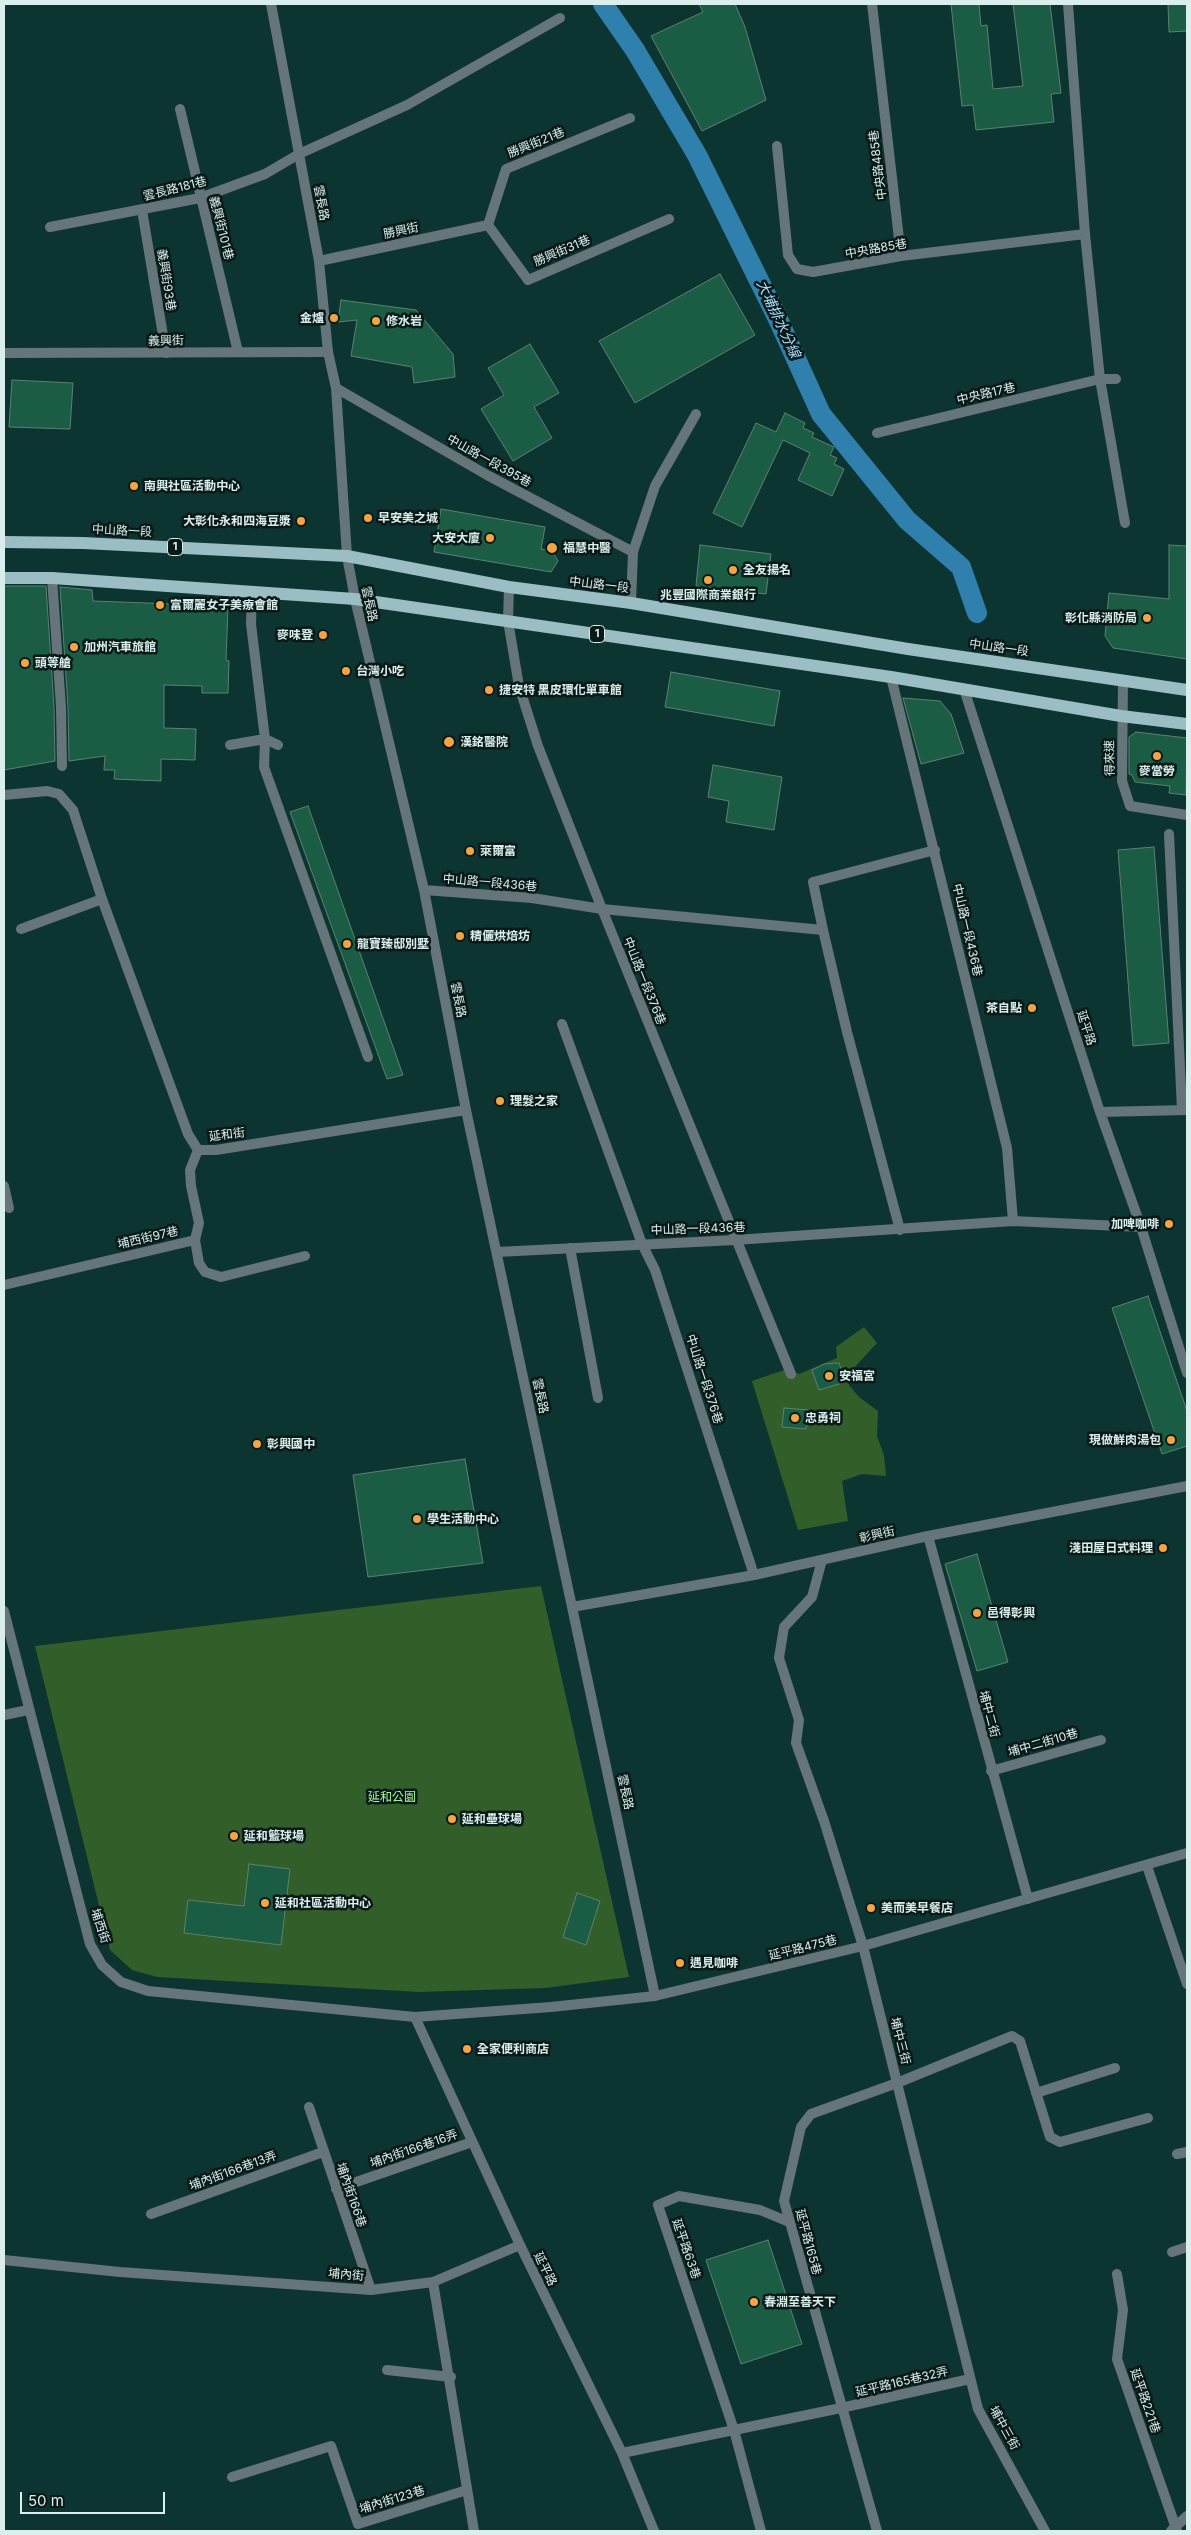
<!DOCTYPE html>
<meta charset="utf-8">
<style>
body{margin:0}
#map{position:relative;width:1191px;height:2535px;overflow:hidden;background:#0c3532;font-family:Inter,sans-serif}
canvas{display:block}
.frame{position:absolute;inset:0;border:5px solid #daefed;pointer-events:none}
.scale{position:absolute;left:20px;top:2492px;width:145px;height:22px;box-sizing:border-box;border:2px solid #daefed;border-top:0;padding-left:6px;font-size:15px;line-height:18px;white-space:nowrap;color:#daefed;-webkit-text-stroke:4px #091918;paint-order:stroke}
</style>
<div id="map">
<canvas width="1191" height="2535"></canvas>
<div class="frame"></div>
<div class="scale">50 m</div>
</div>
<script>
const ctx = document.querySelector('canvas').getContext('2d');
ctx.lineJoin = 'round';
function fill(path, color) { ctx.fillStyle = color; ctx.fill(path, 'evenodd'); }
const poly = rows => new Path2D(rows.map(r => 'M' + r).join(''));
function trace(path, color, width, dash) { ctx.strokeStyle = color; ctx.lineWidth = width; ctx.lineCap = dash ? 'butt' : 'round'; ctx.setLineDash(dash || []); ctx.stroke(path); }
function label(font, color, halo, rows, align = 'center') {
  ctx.font = font + ' Inter,"Noto Sans TC",sans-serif'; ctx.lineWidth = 5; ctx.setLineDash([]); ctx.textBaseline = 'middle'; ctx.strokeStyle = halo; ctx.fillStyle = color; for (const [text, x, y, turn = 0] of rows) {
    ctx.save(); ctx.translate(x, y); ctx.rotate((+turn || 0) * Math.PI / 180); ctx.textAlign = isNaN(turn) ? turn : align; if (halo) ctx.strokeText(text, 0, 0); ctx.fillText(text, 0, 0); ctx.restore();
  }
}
const green = poly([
 [864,1327,877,1343,854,1368,849,1385,859,1397,878,1411,877,1436,884,1455,886,1476,862,1474,842,1481,848,1521,798,1530,752,1381,787,1369,799,1374,837,1358,836,1347],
 [541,1586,629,1977,545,1988,419,1992,157,1977,132,1970,110,1950,35,1646]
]);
const canal = poly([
 [603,4,635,50,697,155,778,319,821,414,907,520,961,567,977,613]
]);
const building = poly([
 [699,4,735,4,745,27,766,100,702,131,651,36,703,12,699,4],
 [951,4,979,4,981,26,987,25,993,89,1023,86,1013,4,1050,4,1061,93,1051,94,1054,122,976,130,973,105,962,106,951,4],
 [1168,4,1187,4,1187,31,1169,32,1168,4],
 [720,274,755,335,635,403,599,341,720,274],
 [341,300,416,310,453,354,455,377,414,383,412,367,351,356,357,320,338,322,341,300],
 [530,344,559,393,534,407,552,438,513,461,481,409,504,395,488,368,530,344],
 [12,380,73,383,70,429,9,427,12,380],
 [785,413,805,423,803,428,814,433,812,437,834,447,830,455,837,458,834,464,844,469,832,496,798,480,810,453,783,440,742,527,713,513,756,423,776,432,785,413],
 [441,509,545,527,541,549,552,551,558,561,551,572,434,552,441,509],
 [700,545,771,554,766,594,696,586,700,545],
 [1169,545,1187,546,1187,659,1113,648,1105,636,1109,593,1169,599,1169,545],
 [4,586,46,586,54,707,55,761,4,770,4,586],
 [60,587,92,590,93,601,228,606,226,660,229,661,228,693,202,693,202,686,164,685,164,728,196,729,195,760,161,759,161,781,114,779,115,770,104,770,105,756,69,761,68,707,60,587],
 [671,672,780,691,774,726,665,707,671,672],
 [903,698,940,701,951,714,964,753,921,764,903,698],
 [1136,732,1187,738,1186,795,1169,793,1170,786,1135,782,1132,775,1129,774,1129,737,1136,732],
 [713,765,782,777,774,830,726,822,729,801,708,797,713,765],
 [308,806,403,1075,387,1079,290,812,308,806],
 [1154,847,1169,1043,1133,1046,1118,850,1154,847],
 [1148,1296,1187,1411,1187,1446,1162,1454,1112,1308,1148,1296],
 [839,1363,846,1382,819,1390,812,1370,824,1364,839,1363],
 [784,1408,808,1410,806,1429,782,1427,784,1408],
 [465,1459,483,1563,368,1577,353,1475,465,1459],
 [977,1554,1008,1662,977,1671,945,1564,977,1554],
 [249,1864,290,1869,281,1945,184,1933,188,1900,244,1906,249,1864],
 [577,1893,600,1901,586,1945,563,1937,577,1893],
 [768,2240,802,2344,741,2364,706,2260,768,2240]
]);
const service = poly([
 [872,4,901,256],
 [1068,4,1085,234,1100,379,1125,523],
 [180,109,238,352],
 [777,146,788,255,797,269,813,272,901,256,1085,234],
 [142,210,166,353],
 [50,227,200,198,265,174,299,154,407,105,560,18],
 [877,433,1100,379,1116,379],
 [52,578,61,707,62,766],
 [509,587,508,621,519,686,538,746,602,909,791,1374],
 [891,677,1007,1148,1013,1221],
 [1123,681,1122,781,1130,806,1187,815],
 [230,745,265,739,251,624,252,591],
 [278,745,265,739,264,767,368,1057],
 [1169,834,1182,1110],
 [823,930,813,882,935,850],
 [562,1024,642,1244,655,1270,754,1575],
 [570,1248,598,1398],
 [991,1771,1101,1740],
 [897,2083,1012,2036,1020,2041,1050,2137,1060,2142,1148,2118],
 [1036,2093,1115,2068],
 [309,2107,371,2290],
 [1177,2154,1187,2152],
 [336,2189,472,2142],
 [151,2214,323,2152],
 [1172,2252,1187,2247],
 [1117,2274,1123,2310,1117,2359,1177,2531],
 [387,2370,451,2377]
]);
const minor = poly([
 [488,225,528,280,669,219],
 [488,225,506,169,630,118],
 [319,261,488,225],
 [4,353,328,352],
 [336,388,487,475,633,552],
 [347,556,355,599,424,890,466,1110,655,1996],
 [631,603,633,552,655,486,696,414],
 [964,689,1100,1112,1141,1227,1187,1373],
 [4,795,47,791,59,794,73,810,102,899,188,1134,198,1150,216,1150,466,1110],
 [424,890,532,898,602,909,823,930,847,1032,900,1230],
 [21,929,102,899],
 [1100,1112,1187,1110],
 [198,1150,190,1170,191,1186,199,1223,195,1240,199,1263,205,1272,221,1277,305,1256],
 [4,1186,9,1208],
 [497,1252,735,1240,1013,1221,1141,1227],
 [4,1285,195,1240],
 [928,1536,1028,1899],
 [822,1560,812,1597,784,1627,779,1658,799,1720,796,1743,824,1821,863,1946,978,2409,1045,2531],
 [572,1607,754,1575,928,1536,1187,1486],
 [4,1611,90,1944,102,1965,121,1982,148,1991,415,2017,551,2007,655,1996,863,1946,1187,1853],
 [4,1715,28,1710],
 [1147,1866,1187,1984],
 [415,2017,520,2245,622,2453,654,2531],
 [4,2260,120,2272,371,2290,433,2282,520,2245],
 [433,2282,474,2531],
 [622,2453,841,2408,970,2379],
 [232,2477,331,2446,358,2524,467,2490],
 [761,2531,734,2430,658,2205,679,2196,760,2210,789,2222],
 [877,2531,784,2201,801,2127,811,2114,897,2083],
 [1171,2531,1187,2516]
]);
const tertiary = poly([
 [271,4,319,261,328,352,336,388,347,556]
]);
const primary = poly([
 [4,542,83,543,347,556,509,587,631,603,908,649,1187,690],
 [4,578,52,578,355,599,891,677,1121,716,1187,724]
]);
const markers = [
 [334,318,5,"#f4a443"],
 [376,321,5,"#f4a443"],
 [134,486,5,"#f4a443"],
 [368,518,5,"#f4a443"],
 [301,521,5,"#f4a443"],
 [490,538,5,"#f4a443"],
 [552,548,6,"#f4a443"],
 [733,570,5,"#f4a443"],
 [708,580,5,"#f4a443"],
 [160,605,5,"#f4a443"],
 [1147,618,5,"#f4a443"],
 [323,635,5,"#f4a443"],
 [74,647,5,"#f4a443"],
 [25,663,5,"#f4a443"],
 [346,671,5,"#f4a443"],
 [489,690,5,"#f4a443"],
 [449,742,6,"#f4a443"],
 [1157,756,5,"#f4a443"],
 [470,851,5,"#f4a443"],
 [460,936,5,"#f4a443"],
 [347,944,5,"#f4a443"],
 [1032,1008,5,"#f4a443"],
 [500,1101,5,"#f4a443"],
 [1169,1224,5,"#f4a443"],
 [829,1376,5,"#f4a443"],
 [795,1418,5,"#f4a443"],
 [1171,1440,5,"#f4a443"],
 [257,1444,5,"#f4a443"],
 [417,1519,5,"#f4a443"],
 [1163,1548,5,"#f4a443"],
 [977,1613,5,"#f4a443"],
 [452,1819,5,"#f4a443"],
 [234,1836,5,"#f4a443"],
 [265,1903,5,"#f4a443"],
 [871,1908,5,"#f4a443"],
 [680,1963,5,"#f4a443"],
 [467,2049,5,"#f4a443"],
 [754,2302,5,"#f4a443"]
];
const shields = [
 [175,547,15],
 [597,634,15]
];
const shieldNames = [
 ["1",175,547],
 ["1",597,634]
];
const streetNames = [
 ["勝興街21巷",536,143,-22],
 ["中央路485巷",878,165,-97],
 ["雲長路181巷",175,189,-14],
 ["雲長路",321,203,79],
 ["義興街101巷",221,228,76],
 ["勝興街",401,231,-12],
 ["中央路85巷",876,249,-10],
 ["勝興街31巷",562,251,-23],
 ["義興街93巷",166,280,81],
 ["義興街",166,341,-1],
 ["中央路17巷",986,394,-13],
 ["中山路一段395巷",489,461,29],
 ["中山路一段",122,531,3],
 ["中山路一段",599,585,7],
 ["雲長路",369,604,78],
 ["中山路一段",999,648,8],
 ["得來速",1110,758,-91],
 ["中山路一段436巷",490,883,5],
 ["中山路一段436巷",967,930,77],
 ["中山路一段376巷",644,981,68],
 ["雲長路",458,1000,79],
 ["延平路",1086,1028,72],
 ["延和街",227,1135,-7],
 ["中山路一段436巷",698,1229,-2],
 ["埔西街97巷",148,1238,-13],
 ["中山路一段376巷",704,1379,72],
 ["雲長路",540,1396,78],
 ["彰興街",877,1535,-13],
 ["埔中二街",989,1714,75],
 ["埔中二街10巷",1043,1743,-16],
 ["雲長路",625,1792,78],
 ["埔西街",100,1926,72],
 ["延平路475巷",803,1948,-14],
 ["埔中三街",900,2041,76],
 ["埔內街166巷16弄",414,2149,-19],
 ["埔內街166巷13弄",233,2171,-20],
 ["埔內街166巷",351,2195,71],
 ["延平路165巷",808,2242,75],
 ["延平路63巷",686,2249,71],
 ["延平路",545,2269,64],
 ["埔內街",346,2275,5],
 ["延平路165巷32弄",902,2382,-13],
 ["延平路221巷",1145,2401,71],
 ["埔中三街",1004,2428,61],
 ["埔內街123巷",392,2500,-17]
];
const poiNames = [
 ["金爐",324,318,"right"],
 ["修水岩",386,321],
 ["南興社區活動中心",144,486],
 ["早安美之城",378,518],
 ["大彰化永和四海豆漿",291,521,"right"],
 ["大安大廈",480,538,"right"],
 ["福慧中醫",563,548],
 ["全友揚名",743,570],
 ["兆豐國際商業銀行",708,595,"center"],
 ["富爾麗女子美療會館",170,605],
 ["彰化縣消防局",1137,618,"right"],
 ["麥味登",313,635,"right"],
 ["加州汽車旅館",84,647],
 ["頭等艙",35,663],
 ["台灣小吃",356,671],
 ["捷安特 黑皮環化單車館",499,690],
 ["漢銘醫院",460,742],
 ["麥當勞",1157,771,"center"],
 ["萊爾富",480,851],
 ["精儷烘焙坊",470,936],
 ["龍寶臻邸別墅",357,944],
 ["茶自點",1022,1008,"right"],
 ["理髮之家",510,1101],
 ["加啤咖啡",1159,1224,"right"],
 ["安福宮",839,1376],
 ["忠勇祠",805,1418],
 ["現做鮮肉湯包",1161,1440,"right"],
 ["彰興國中",267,1444],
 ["學生活動中心",427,1519],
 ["淺田屋日式料理",1153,1548,"right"],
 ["邑得彰興",987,1613],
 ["延和壘球場",462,1819],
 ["延和籃球場",244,1836],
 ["延和社區活動中心",275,1903],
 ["美而美早餐店",881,1908],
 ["遇見咖啡",690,1963],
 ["全家便利商店",477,2049],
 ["春淵至善天下",764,2302]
];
const parkNames = [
 ["延和公園",392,1797]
];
const waterNames = [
 ["大埔排水分線",778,319,65]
];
fill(green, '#325e29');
trace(canal, '#2f80ad', 20);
fill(building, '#1b5d44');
trace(building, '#5f8070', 1);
trace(service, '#657579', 10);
trace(minor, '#657579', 10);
trace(tertiary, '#657579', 10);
trace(primary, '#9bbdc4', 12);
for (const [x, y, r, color] of markers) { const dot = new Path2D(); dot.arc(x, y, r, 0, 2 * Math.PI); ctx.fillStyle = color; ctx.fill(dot); trace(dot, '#091918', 2); }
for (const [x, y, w] of shields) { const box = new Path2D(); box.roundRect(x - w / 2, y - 8.5, w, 17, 4); ctx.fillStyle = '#091918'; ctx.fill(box); trace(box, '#daefed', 1); }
label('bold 11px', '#daefed', null, shieldNames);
label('12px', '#daefed', '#091918', streetNames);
label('bold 12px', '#daefed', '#091918', poiNames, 'left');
label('12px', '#a6fb93', '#091918', parkNames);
label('italic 14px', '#aedcfb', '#091918', waterNames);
</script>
